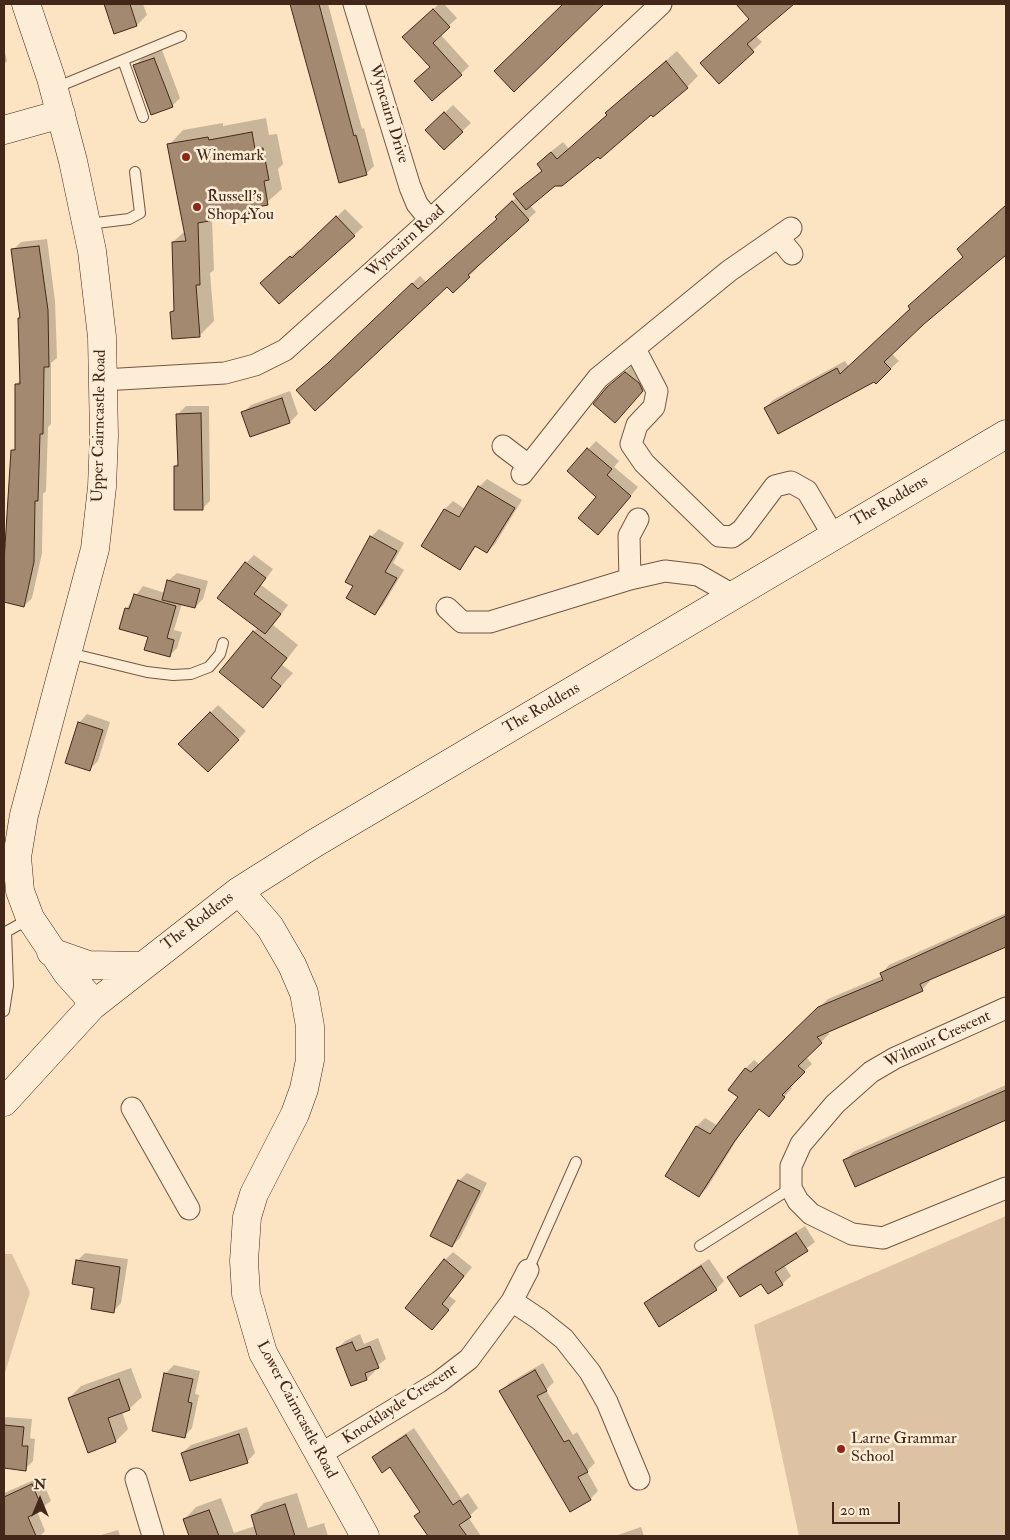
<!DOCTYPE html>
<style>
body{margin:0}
#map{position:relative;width:1010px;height:1540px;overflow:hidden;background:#fce3c1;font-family:"IM FELL Double Pica",serif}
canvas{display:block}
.frame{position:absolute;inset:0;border:5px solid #432819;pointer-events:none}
.north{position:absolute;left:15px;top:1475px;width:50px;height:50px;-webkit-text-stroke:4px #fdedd7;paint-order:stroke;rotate:0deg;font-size:14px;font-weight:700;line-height:20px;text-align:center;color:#432819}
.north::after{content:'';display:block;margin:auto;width:18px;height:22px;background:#432819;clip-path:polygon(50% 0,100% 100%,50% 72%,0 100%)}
.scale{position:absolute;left:832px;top:1502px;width:68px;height:22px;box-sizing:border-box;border:2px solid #432819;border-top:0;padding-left:6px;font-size:15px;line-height:18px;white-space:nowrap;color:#432819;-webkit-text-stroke:4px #fdedd7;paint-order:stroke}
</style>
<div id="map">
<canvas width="1010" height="1540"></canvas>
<div class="frame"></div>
<div class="north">N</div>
<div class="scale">20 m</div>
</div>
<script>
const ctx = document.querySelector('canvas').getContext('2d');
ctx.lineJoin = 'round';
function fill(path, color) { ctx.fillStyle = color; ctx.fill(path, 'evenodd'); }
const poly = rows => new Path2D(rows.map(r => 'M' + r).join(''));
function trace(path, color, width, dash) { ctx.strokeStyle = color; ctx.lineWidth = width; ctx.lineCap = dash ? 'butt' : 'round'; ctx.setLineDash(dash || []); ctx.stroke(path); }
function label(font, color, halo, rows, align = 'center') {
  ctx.font = font + ' "IM FELL Double Pica",serif'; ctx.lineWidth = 5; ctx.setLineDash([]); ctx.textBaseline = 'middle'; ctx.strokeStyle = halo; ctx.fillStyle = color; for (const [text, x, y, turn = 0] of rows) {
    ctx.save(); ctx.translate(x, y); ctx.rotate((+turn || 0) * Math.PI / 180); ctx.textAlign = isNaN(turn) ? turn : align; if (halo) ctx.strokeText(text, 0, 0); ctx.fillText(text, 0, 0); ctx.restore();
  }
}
const green = poly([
 [1006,1216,1006,1536,799,1536,754,1325],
 [4,1254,12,1254,30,1292,4,1376]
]);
const shadow = poly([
 [105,4,143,4,147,15,137,25,115,32],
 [292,4,328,4,362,129,364,128,374,166,366,174,340,181],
 [439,4,444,4,457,18,440,34,469,66,461,74,412,29],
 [565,4,602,4,514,90,496,71],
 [740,4,792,4,755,35,762,42,719,82,750,18,739,5],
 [4,49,7,61,4,64],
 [162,50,180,98,172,106,135,66,143,57],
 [677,51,698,76,687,87,653,116,651,113,530,205,536,212,475,267,477,268,453,291,447,285,337,355,420,276,427,283,498,219,504,209,517,197,515,194,543,170,538,164,549,153,563,142,569,149,608,114,607,113,618,102],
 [453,105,471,123,444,148,426,130],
 [266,118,269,135,277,134,283,164,278,169,282,189,257,211,212,219,214,270,210,273,214,321,199,336,171,312,175,308,173,242,185,231,169,145,183,130,223,123,223,126],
 [1006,206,1006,252,891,353,899,361,876,382,874,380,765,408,773,400,845,361,849,367,964,256,966,241],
 [345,209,363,227,279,302,269,275,299,249,301,251],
 [47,239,55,301,57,358,51,363,51,424,48,427,46,491,43,494,42,553,32,598,24,606,4,601,4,559,7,547,12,451,16,447,16,384,21,380,19,319,21,317,13,250,21,242],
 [634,364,650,381,623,413,608,388],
 [290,391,298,414,290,422,243,413,251,405],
 [186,406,209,406,210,501,202,509,175,466,179,462,178,414],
 [596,441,619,461,614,467,638,487,606,525,598,497,568,471],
 [487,479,522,500,495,544,487,552,477,545,460,569,423,546,445,509,453,501,465,509,479,487],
 [379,529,404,543,393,563,404,570,383,605,375,614,355,586,371,537],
 [254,555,273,569,261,585,288,605,273,625,298,645,282,665,293,673,263,707,220,672,258,627,246,563],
 [177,573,208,581,203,599,195,607,182,603,174,630,182,632,177,648,169,656,126,609,143,586,165,593,168,581],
 [218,705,246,731,208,771,180,744],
 [87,714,110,722,98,761,90,769,79,723],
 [1006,913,1006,945,929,979,930,981,922,990,827,1031,829,1034,806,1057,812,1064,789,1086,792,1088,769,1115,760,1108,741,1133,707,1188,699,1196,667,1176,697,1126,705,1118,718,1126,740,1097,730,1090,746,1068,754,1060,760,1065,828,999,882,976,881,974,889,965],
 [1006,1085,1006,1118,855,1185,845,1160,853,1152],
 [467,1173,487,1183,460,1238,452,1246,459,1181],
 [805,1226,815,1242,784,1265,791,1276,782,1284,769,1293,762,1282,729,1278,737,1269],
 [453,1252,472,1267,449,1296,456,1301,432,1329,445,1260],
 [85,1253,128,1259,121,1303,113,1312,77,1261],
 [709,1259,724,1281,716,1289,645,1304,653,1296],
 [360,1334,364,1344,378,1338,386,1359,374,1368,375,1371,367,1379,337,1349,345,1341],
 [543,1363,554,1382,546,1390,573,1435,577,1432,595,1463,587,1471,598,1491,590,1499,501,1392,509,1383],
 [174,1365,200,1371,195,1394,199,1395,192,1428,184,1437,165,1374],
 [131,1368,142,1397,129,1409,122,1412,128,1429,116,1441,69,1398,81,1386],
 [5,1417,32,1419,30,1438,35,1439,33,1461,25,1469,4,1467],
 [247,1427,255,1453,247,1462,182,1453,191,1445],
 [414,1428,461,1498,468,1493,478,1508,468,1517,481,1536,429,1536,416,1516,421,1511,390,1465,373,1458,381,1450],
 [41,1477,51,1501,37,1511,45,1531,40,1536,4,1536,4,1493],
 [297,1493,308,1528,324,1523,328,1536,190,1536,184,1520,196,1507,221,1498,234,1533,255,1526,252,1515,264,1503],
 [641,1527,644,1536,615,1536],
 [118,1530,120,1536,98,1536]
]);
const building = poly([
 [104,4,130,4,137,26,114,34,104,4],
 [290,4,319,4,354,136,356,135,367,175,339,183,290,4],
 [563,4,604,4,514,92,494,71,563,4],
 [736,4,794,4,747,44,754,52,719,84,700,63,749,19,736,4],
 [433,9,450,27,433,43,462,75,432,101,414,81,430,67,402,37,433,9],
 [154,58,173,107,151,115,133,65,154,58],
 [666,61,688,88,653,117,651,115,600,159,598,157,562,186,555,186,526,210,513,194,542,171,537,164,551,152,557,159,607,115,605,113,666,61],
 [444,112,463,132,444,150,425,130,444,112],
 [252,132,255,149,263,148,269,180,264,181,268,205,257,207,258,212,198,223,200,285,196,285,200,337,172,339,170,312,174,311,172,242,186,241,167,144,208,137,209,140,252,132],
 [512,201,529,220,468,275,470,277,453,293,447,287,315,411,296,390,328,363,412,283,418,289,497,219,495,217,512,201],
 [1006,205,1006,255,924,324,884,362,891,369,876,384,874,382,778,434,764,408,837,368,840,374,910,309,908,306,963,257,957,249,1006,205],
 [336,216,355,236,279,304,260,283,290,256,292,258,336,216],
 [39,246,48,310,49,367,44,367,43,434,40,434,38,501,35,501,34,562,24,607,4,602,4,562,11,450,15,450,15,384,20,384,18,318,20,318,11,249,39,246],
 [625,372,639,383,643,391,615,423,593,404,607,387,625,372],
 [282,398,290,423,250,437,241,412,282,398],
 [201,413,203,510,174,510,174,466,178,466,176,414,201,413],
 [587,448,612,469,607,475,631,496,598,535,578,518,596,497,567,471,587,448],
 [478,486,515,508,487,553,475,546,460,570,421,546,444,509,459,517,478,486],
 [370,536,397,551,385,572,397,578,375,615,346,598,353,586,345,582,370,536],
 [245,562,266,578,254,594,281,614,265,634,217,598,245,562],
 [167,580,200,589,195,608,162,600,167,580],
 [134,594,176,606,167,638,174,640,170,657,144,650,148,637,119,629,125,608,129,609,134,594],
 [253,631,287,658,271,678,281,686,263,708,219,672,253,631],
 [210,712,239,740,208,772,178,744,210,712],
 [78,722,103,730,90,771,65,763,78,722],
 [1006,916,1006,947,920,984,923,991,817,1037,822,1043,798,1066,805,1072,782,1095,785,1097,769,1117,759,1109,734,1142,699,1197,665,1176,696,1126,710,1134,738,1097,728,1090,745,1068,751,1072,818,1007,883,980,880,973,1006,916],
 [1006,1090,1006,1120,855,1187,843,1160,1006,1090],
 [458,1180,480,1191,452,1247,430,1236,458,1180],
 [796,1233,808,1251,775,1272,783,1285,768,1294,761,1284,740,1297,727,1277,796,1233],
 [444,1259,464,1276,442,1304,449,1310,432,1330,405,1308,444,1259],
 [76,1260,120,1267,114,1313,91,1309,94,1288,72,1284,76,1260],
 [701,1266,717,1290,659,1327,644,1303,701,1266],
 [352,1342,356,1351,370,1346,379,1368,365,1373,367,1380,351,1386,336,1348,352,1342],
 [535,1370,547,1391,537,1396,564,1442,569,1440,588,1472,578,1477,591,1500,570,1512,499,1391,535,1370],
 [164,1373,193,1379,188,1402,192,1403,185,1438,152,1431,164,1373],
 [119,1379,130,1410,108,1418,116,1442,88,1453,68,1398,119,1379],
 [4,1425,24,1427,22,1446,28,1446,26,1471,4,1468,4,1425],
 [239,1434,248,1463,190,1481,181,1453,239,1434],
 [406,1435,453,1505,460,1500,471,1517,459,1525,467,1536,428,1536,414,1516,420,1512,390,1467,382,1473,372,1457,406,1435],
 [32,1484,43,1510,28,1517,36,1536,4,1536,4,1497,32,1484],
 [285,1504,295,1536,257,1536,251,1515,285,1504],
 [209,1510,219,1536,189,1536,183,1519,209,1510]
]);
const lane = poly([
 [123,60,143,117],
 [55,88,181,36],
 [88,224,129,219,140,213,135,172],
 [69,653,147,672,173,675,191,674,209,667,220,654,223,643],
 [4,933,29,919],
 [4,1011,8,985,6,932],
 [700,1246,791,1188],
 [528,1270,576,1162]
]);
const street = poly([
 [354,4,410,187,417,204,430,220],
 [778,237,792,254],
 [635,349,657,391,654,407,637,425,631,444,644,463,719,536,732,537,742,530,775,486,791,482,807,491,833,535],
 [103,380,225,373,255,365,285,350,430,220,661,4],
 [503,446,528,465],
 [522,474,598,378,729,271,791,228],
 [630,579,629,536,638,519],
 [447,608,462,622,490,622,630,579,665,571,698,575,733,595],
 [1006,1008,895,1058,871,1072,835,1104,801,1144,791,1166,791,1188,798,1201,811,1214,852,1234,883,1238,1006,1188],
 [132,1108,189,1209],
 [512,1301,539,1319,564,1339,590,1372,607,1402,639,1479],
 [319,1455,439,1382,469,1359,512,1301,528,1270],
 [136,1479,153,1536]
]);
const secondary = poly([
 [26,4,51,78,73,161,92,251,102,337,104,436,102,487,95,549,24,815,17,857,20,891,30,918,67,973,86,994,92,1006],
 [4,130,61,114],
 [239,891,270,927,292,965,304,993,310,1026,310,1060,304,1089,295,1114,254,1194,247,1217,244,1261,246,1294,263,1353,365,1536],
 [51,952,88,965,140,966],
 [4,1102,92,1006,239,891,315,843,1006,434]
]);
const markers = [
 [186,157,5,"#8f2418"],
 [197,207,5,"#8f2418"],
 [841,1449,5,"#8f2418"]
];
const streetNames = [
 ["Wyncairn Drive",388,114,73],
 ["Wyncairn Road",406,242,-42],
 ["Upper Cairncastle Road",100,426,-89],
 ["The Roddens",890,502,-30],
 ["The Roddens",542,709,-30],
 ["The Roddens",198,922,-37],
 ["Wilmuir Crescent",938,1040,-25],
 ["Knocklayde Crescent",400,1405,-33],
 ["Lower Cairncastle Road",296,1410,62]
];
const poiNames = [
 ["Winemark",196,157],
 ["Russell's",207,198],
 ["Shop4You",207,216],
 ["Larne Grammar",851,1440],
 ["School",851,1458]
];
fill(green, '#ddc3a4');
fill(shadow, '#0003');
fill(building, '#a38970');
trace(building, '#432819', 1);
trace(lane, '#715743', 12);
trace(street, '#715743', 23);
trace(secondary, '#432819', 29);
trace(lane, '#fdedd7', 10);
trace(street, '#fdedd7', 21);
trace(secondary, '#fdedd7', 28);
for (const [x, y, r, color] of markers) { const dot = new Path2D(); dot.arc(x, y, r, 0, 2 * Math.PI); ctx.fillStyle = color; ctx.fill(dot); trace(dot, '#fdedd7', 2); }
label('16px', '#432819', '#fdedd7', streetNames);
label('16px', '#432819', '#fdedd7', poiNames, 'left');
</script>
